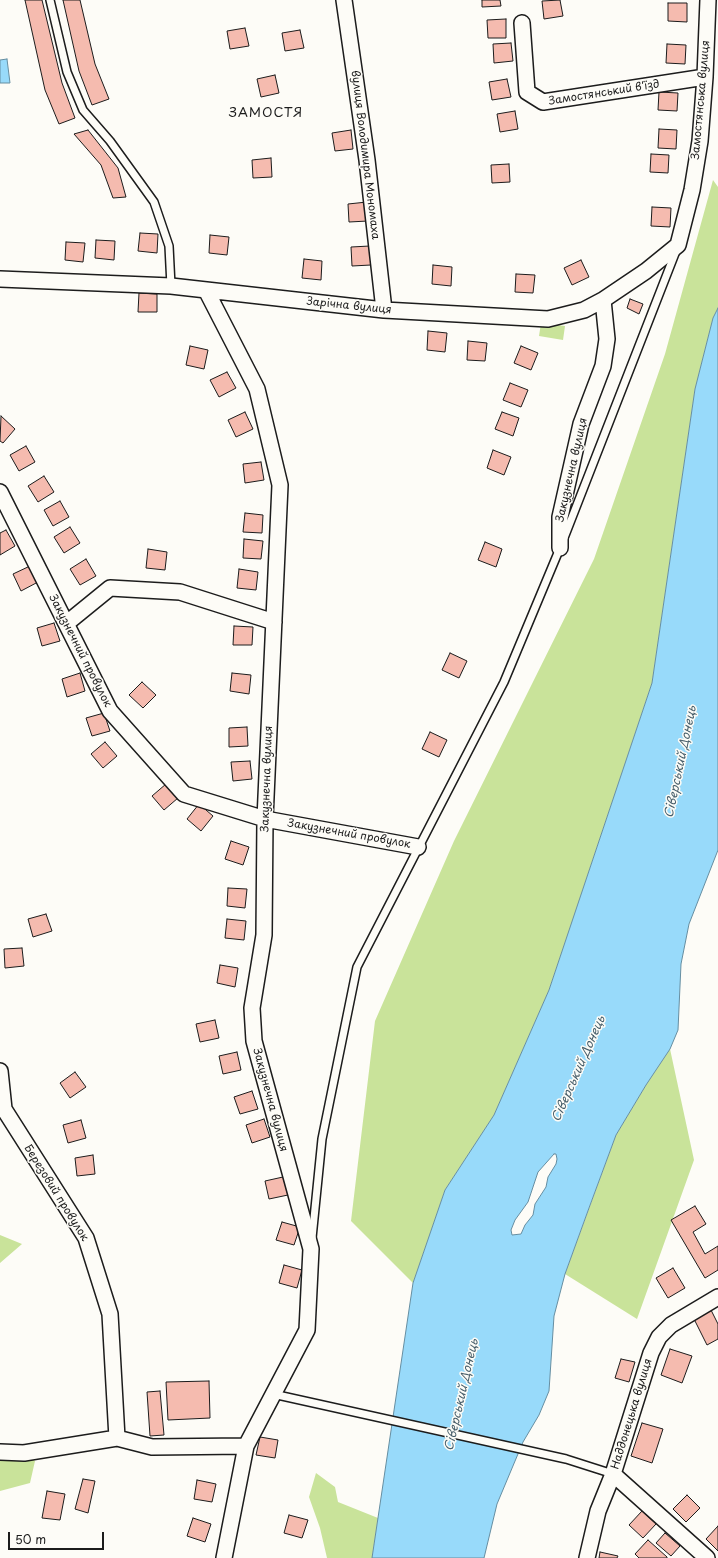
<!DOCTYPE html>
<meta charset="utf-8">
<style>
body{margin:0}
#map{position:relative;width:718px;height:1558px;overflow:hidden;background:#fdfcf7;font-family:"Playpen Sans",sans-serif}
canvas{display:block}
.scale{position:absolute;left:8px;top:1532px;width:96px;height:18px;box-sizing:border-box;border:2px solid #1c1c1c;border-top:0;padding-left:5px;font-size:12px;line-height:14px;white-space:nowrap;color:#1c1c1c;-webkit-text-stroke:3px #fdfcf7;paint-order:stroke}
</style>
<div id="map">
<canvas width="718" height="1558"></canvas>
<div class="scale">50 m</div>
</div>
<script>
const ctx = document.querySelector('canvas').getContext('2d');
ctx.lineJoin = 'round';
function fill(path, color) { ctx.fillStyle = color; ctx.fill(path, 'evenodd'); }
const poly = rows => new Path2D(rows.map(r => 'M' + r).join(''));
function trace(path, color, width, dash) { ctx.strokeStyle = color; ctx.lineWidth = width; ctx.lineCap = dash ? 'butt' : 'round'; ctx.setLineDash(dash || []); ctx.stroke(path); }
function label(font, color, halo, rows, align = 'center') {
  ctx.font = font + ' "Playpen Sans",sans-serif'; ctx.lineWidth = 3; ctx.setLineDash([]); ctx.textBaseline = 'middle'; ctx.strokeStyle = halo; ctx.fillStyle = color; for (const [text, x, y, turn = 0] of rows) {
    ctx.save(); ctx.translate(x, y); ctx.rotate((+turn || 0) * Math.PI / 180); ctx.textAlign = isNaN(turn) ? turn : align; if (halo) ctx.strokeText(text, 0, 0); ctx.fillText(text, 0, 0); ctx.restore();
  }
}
const green = poly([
 [713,180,718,187,718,308,713,318,695,389,652,683,549,990,494,1115,445,1190,413,1283,351,1221,375,1021,454,841,594,559,665,354],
 [541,323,565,326,563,340,539,336],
 [670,1049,694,1160,637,1319,565,1274,616,1135,646,1085],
 [0,1235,22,1244,0,1263],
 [0,1452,24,1453,35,1461,30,1483,0,1491],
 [316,1473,335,1487,338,1502,378,1518,372,1558,327,1558,320,1528,309,1497]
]);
const water = poly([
 [7,59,10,83,0,83,0,60,7,59],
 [718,308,718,850,689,924,681,964,678,1030,670,1049,646,1085,616,1135,589,1208,565,1274,554,1316,549,1391,539,1415,523,1442,497,1504,484,1558,372,1558,413,1283,445,1190,494,1115,549,990,652,683,695,389,713,318,718,308],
 [554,1154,556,1154,557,1159,556,1164,548,1177,546,1187,535,1204,533,1215,525,1225,521,1234,512,1235,511,1230,515,1220,528,1202,538,1172,554,1154]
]);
const building = poly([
 [25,0,42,0,62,83,75,118,59,124,45,90,25,0],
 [63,0,80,0,95,64,109,99,92,105,79,71,63,0],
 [482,0,500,0,501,6,482,7,482,0],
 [560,0,563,16,544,19,542,1,560,0],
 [668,3,687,3,687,22,668,21,668,3],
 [506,19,506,38,488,38,487,20,506,19],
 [245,28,249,46,230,49,227,31,245,28],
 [300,30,304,48,285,51,282,33,300,30],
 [511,43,513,61,494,63,493,44,511,43],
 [667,44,686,45,685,64,666,63,667,44],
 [275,75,279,93,261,97,257,79,275,75],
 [507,79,511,97,492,100,489,82,507,79],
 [659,92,678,93,677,111,658,110,659,92],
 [515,111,518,129,500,132,497,114,515,111],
 [659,129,677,130,676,149,658,148,659,129],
 [88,130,118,168,126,197,113,198,101,165,74,134,88,130],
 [351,130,353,149,335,151,332,133,351,130],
 [651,154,669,155,668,173,650,172,651,154],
 [271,158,272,177,253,178,252,160,271,158],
 [509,164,510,182,492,183,491,165,509,164],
 [367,202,368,221,349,222,348,204,367,202],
 [652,207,671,208,670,227,651,226,652,207],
 [140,233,158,234,157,253,138,251,140,233],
 [210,235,229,237,227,255,209,253,210,235],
 [96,240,115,241,114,260,95,258,96,240],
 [66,242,85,243,83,262,65,260,66,242],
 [370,246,371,265,352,266,351,247,370,246],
 [304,259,322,261,321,280,302,278,304,259],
 [581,260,589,277,572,285,564,268,581,260],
 [433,265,452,267,451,286,432,284,433,265],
 [516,274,535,275,533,293,515,292,516,274],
 [139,293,157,294,157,312,138,312,139,293],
 [630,299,643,304,639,314,627,308,630,299],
 [428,331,447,333,445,352,427,350,428,331],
 [468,341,487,343,485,361,467,360,468,341],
 [190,346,208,350,204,369,186,365,190,346],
 [521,346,538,353,531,370,514,363,521,346],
 [227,372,236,388,219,397,210,380,227,372],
 [510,383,528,390,521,407,503,400,510,383],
 [245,412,253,429,236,437,228,420,245,412],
 [502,412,519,418,513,436,495,429,502,412],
 [1,416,15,429,3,443,0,441,1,416],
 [26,446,35,462,19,471,10,455,26,446],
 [493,450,511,457,504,475,487,468,493,450],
 [261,462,264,480,245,483,243,464,261,462],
 [44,476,54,492,38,502,28,486,44,476],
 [60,501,69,517,53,526,44,510,60,501],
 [245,513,263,515,262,533,243,532,245,513],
 [70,527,80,543,64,553,54,537,70,527],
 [6,530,15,546,0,555,0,533,6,530],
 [244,539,263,541,261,559,243,558,244,539],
 [485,542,502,549,496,567,478,560,485,542],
 [148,549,167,552,165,570,146,568,148,549],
 [86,559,96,576,80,585,70,569,86,559],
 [30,566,38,582,21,591,13,574,30,566],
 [239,569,258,572,256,590,237,588,239,569],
 [54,623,60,641,42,646,37,628,54,623],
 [234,626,253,627,252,645,233,645,234,626],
 [450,653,467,661,459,678,442,670,450,653],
 [80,673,85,691,67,697,62,679,80,673],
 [232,673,251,675,249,694,230,691,232,673],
 [142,682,156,695,143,708,129,695,142,682],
 [104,713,110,731,92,736,86,718,104,713],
 [247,727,248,746,229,747,229,728,247,727],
 [430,732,447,740,439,757,422,749,430,732],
 [105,742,117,756,103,768,91,754,105,742],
 [250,761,252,779,233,781,231,762,250,761],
 [166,784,178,798,164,810,152,796,166,784],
 [199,804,213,816,201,831,187,819,199,804],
 [231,841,249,847,243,865,225,859,231,841],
 [228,888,247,889,245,908,227,906,228,888],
 [46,914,52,931,33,937,28,919,46,914],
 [227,919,246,921,244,940,225,938,227,919],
 [22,948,24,966,5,968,4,949,22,948],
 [220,965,238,968,235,987,217,983,220,965],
 [215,1020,219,1038,200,1042,196,1024,215,1020],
 [237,1052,241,1070,223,1074,219,1056,237,1052],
 [75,1072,86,1087,70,1098,60,1083,75,1072],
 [252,1091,258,1109,240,1114,234,1097,252,1091],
 [264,1119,270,1137,252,1143,246,1125,264,1119],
 [81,1120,86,1138,68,1143,63,1125,81,1120],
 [93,1155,95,1174,77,1176,75,1158,93,1155],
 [283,1177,288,1195,269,1199,265,1181,283,1177],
 [695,1206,706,1224,693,1232,705,1254,718,1246,718,1270,705,1278,671,1220,695,1206],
 [282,1222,300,1227,294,1245,276,1240,282,1222],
 [284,1265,302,1270,297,1288,279,1283,284,1265],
 [673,1268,685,1288,668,1298,656,1278,673,1268],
 [711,1310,718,1324,718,1339,707,1345,694,1319,711,1310],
 [670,1349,692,1356,682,1383,661,1375,670,1349],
 [621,1359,635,1362,629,1382,615,1378,621,1359],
 [209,1381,210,1418,168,1420,166,1382,209,1381],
 [160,1391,164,1435,150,1436,147,1392,160,1391],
 [642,1423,663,1429,652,1463,631,1456,642,1423],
 [260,1437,278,1440,275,1458,256,1455,260,1437],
 [83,1479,95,1481,88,1513,75,1509,83,1479],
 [197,1480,216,1484,212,1502,194,1499,197,1480],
 [47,1491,65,1494,60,1520,42,1518,47,1491],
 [687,1495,700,1508,686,1522,673,1509,687,1495],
 [642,1511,656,1524,643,1538,629,1525,642,1511],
 [289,1515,308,1520,302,1538,284,1533,289,1515],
 [193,1518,211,1524,205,1542,187,1536,193,1518],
 [718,1526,718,1551,706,1539,718,1526],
 [665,1533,680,1546,671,1556,656,1543,665,1533],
 [648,1540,667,1557,667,1558,639,1558,635,1554,648,1540],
 [600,1552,618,1556,617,1558,599,1558,600,1552]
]);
const lane = poly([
 [50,0,67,72,83,110,110,141,154,202,169,246,171,286],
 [564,538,676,251],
 [312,1238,322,1139,357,967,504,682,560,548],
 [273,1394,566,1459,613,1474]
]);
const street = poly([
 [344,0,367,160,384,310],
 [522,23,527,92,543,102,705,77],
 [0,279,171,286,384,310,548,319,584,310,603,300,646,271,678,245,692,190,700,141,705,77,708,0],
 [206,290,257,389,280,485,265,819,264,935,252,1008,254,1041,311,1249,307,1330,246,1446,224,1558],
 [0,492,110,711,184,794,265,819,418,847],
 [560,548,560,517,581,424,603,366,607,339,603,300],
 [67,623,110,588,180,592,274,622],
 [0,1071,4,1109,86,1238,110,1314,117,1438],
 [0,1452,24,1453,117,1438,152,1447,246,1446],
 [613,1474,707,1558],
 [587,1558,598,1511,613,1474,651,1353,659,1337,671,1325,718,1297]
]);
const streetNames = [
 ["Замостянський в'їзд",604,93,-9],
 ["Замостянська вулиця",701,100,-85],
 ["вулиця Володимира Мономаха",365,155,83],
 ["Зарічна вулиця",349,306,6],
 ["Закузнечна вулиця",572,470,-77],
 ["Закузнечний провулок",80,651,63],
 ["Закузнечна вулиця",267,779,-88],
 ["Закузнечний провулок",349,834,10],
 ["Закузнечна вулиця",270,1100,75],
 ["Березовий провулок",56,1193,58],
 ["Наддонецька вулиця",632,1414,-73]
];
const waterNames = [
 ["Сіверський Донець",681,762,-78],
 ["Сіверський Донець",579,1069,-66],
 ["Сіверський Донець",462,1395,-77]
];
const quarterNames = [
 ["ЗАМОСТЯ",266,113]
];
fill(green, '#c9e39a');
fill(water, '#98dafa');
trace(water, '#668ea1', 1);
fill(building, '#f5bbaf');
trace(building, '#1c1c1c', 1);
trace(lane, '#1c1c1c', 10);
trace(street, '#1c1c1c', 18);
trace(lane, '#fdfcf7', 7);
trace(street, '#fdfcf7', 15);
label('11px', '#1c1c1c', '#fdfcf7', streetNames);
label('italic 12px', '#475e6a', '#fdfcf7', waterNames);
ctx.letterSpacing = '1px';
label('13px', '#1c1c1c', '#fdfcf7', quarterNames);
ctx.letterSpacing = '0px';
</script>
